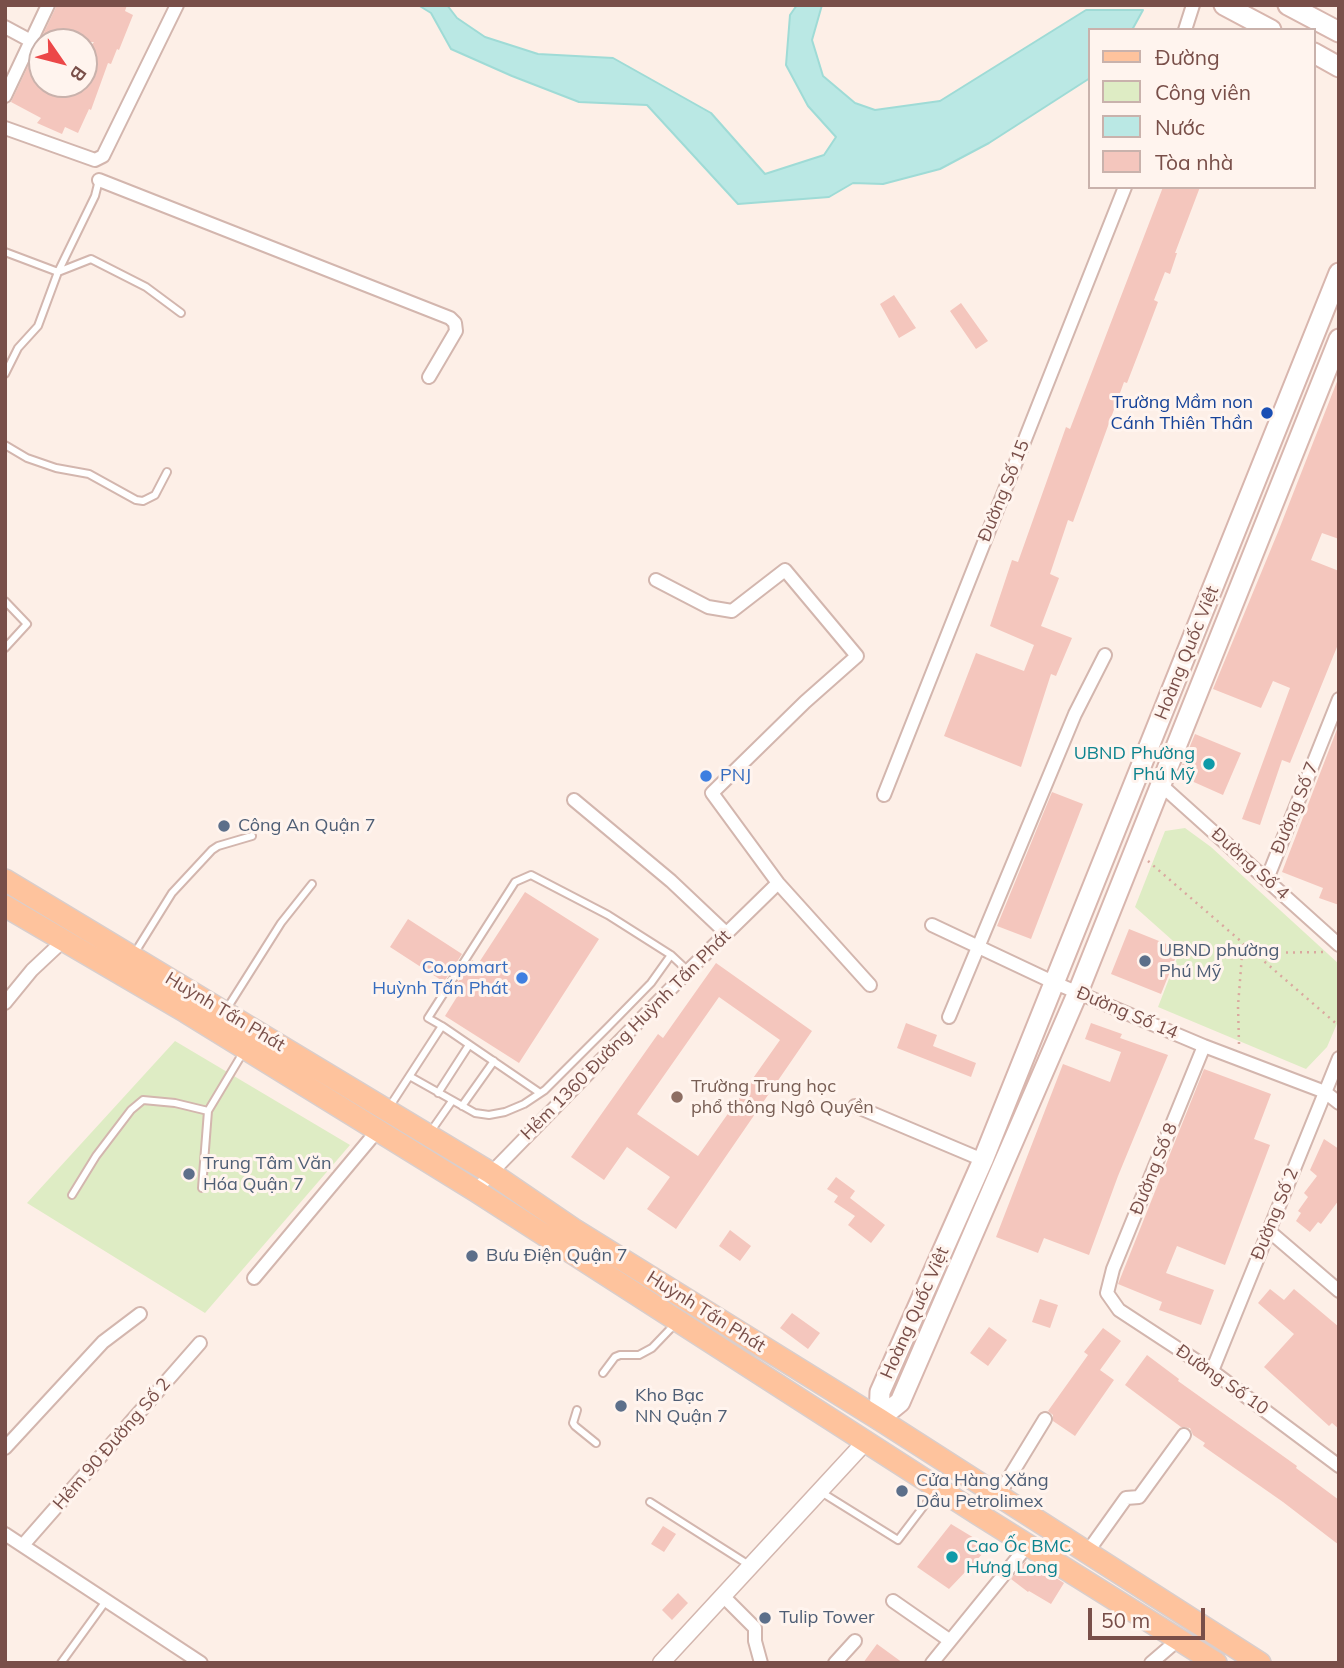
<!DOCTYPE html>
<meta charset="utf-8">
<style>
body{margin:0}
#map{position:relative;width:1344px;height:1668px;overflow:hidden;background:#fdefe7;font-family:Mulish,sans-serif}
canvas{display:block}
.frame{position:absolute;inset:0;border:7px solid #794f49;pointer-events:none}
.legend{position:absolute;left:1088px;top:28px;width:228px;height:161px;box-sizing:border-box;background:#fff4ee;border:2px solid #c9b2ac;margin:0;padding:9px 12px;list-style:none;font-size:21px;color:#794f49}
.legend li{display:flex;align-items:center;gap:14px;height:35px}
.legend b{width:35px;border:2px solid #c9b2ac}
.north{position:absolute;left:28px;top:28px;width:70px;height:70px;box-sizing:border-box;background:#fff4ee;border:2px solid #c9b2ac;border-radius:50%;rotate:125deg;font-size:19px;font-weight:700;line-height:28px;text-align:center;color:#794f49}
.north::after{content:'';display:block;margin:auto;width:24px;height:32px;background:#ec4748;clip-path:polygon(50% 0,100% 100%,50% 72%,0 100%)}
.scale{position:absolute;left:1088px;top:1608px;width:117px;height:32px;box-sizing:border-box;border:4px solid #794f49;border-top:0;padding-left:9px;font-size:21px;line-height:24px;white-space:nowrap;color:#794f49;-webkit-text-stroke:5px #fff4ee;paint-order:stroke}
</style>
<div id="map">
<canvas width="1344" height="1668"></canvas>
<div class="frame"></div>
<ul class="legend">
<li><b style="height:9px;background:#fec39d"></b>Đường</li>
<li><b style="height:19px;background:#deecc4"></b>Công viên</li>
<li><b style="height:19px;background:#bae8e4"></b>Nước</li>
<li><b style="height:19px;background:#f4c6bd"></b>Tòa nhà</li>
</ul>
<div class="north">B</div>
<div class="scale">50 m</div>
</div>
<script>
const ctx = document.querySelector('canvas').getContext('2d');
ctx.lineJoin = 'round';
function fill(path, color) { ctx.fillStyle = color; ctx.fill(path, 'evenodd'); }
const poly = rows => new Path2D(rows.map(r => 'M' + r).join(''));
function trace(path, color, width, dash) { ctx.strokeStyle = color; ctx.lineWidth = width; ctx.lineCap = dash ? 'butt' : 'round'; ctx.setLineDash(dash || []); ctx.stroke(path); }
function label(font, color, halo, rows, align = 'center') {
  ctx.font = font + ' Mulish,sans-serif'; ctx.lineWidth = 6; ctx.setLineDash([]); ctx.textBaseline = 'middle'; ctx.strokeStyle = halo; ctx.fillStyle = color; for (const [text, x, y, turn = 0] of rows) {
    ctx.save(); ctx.translate(x, y); ctx.rotate((+turn || 0) * Math.PI / 180); ctx.textAlign = isNaN(turn) ? turn : align; if (halo) ctx.strokeText(text, 0, 0); ctx.fillText(text, 0, 0); ctx.restore();
  }
}
const green = poly([
 [1185,828,1211,847,1339,964,1339,1019,1327,1047,1306,1069,1158,1007,1181,948,1135,907,1165,831],
 [175,1041,350,1145,205,1313,27,1203]
]);
const water = poly([
 [418,5,447,5,457,18,485,37,538,54,613,58,711,113,765,174,824,155,836,137,808,106,786,65,790,15,797,5,822,5,812,40,823,76,855,103,875,110,940,101,1086,10,1143,10,1132,30,1090,30,1090,78,989,143,940,169,883,184,853,183,829,197,738,204,647,105,579,102,512,76,451,49,431,13,418,5]
]);
const building = poly([
 [57,5,127,5,125,11,133,15,119,50,117,49,111,64,108,63,91,110,89,109,78,133,65,127,62,134,37,123,41,118,11,102],
 [42,42,94,42,84,56,84,84,42,84],
 [1163,187,1200,187,1175,253,1177,253,1170,274,1165,272,1154,300,1158,302,1144,339,1127,383,1124,382,1073,522,1068,520,1050,574,1059,578,1041,626,1072,638,1056,676,1051,674,1021,767,944,736,976,653,1024,671,1034,645,990,626,1012,560,1018,562,1066,427,1070,429],
 [894,295,916,328,899,338,880,304],
 [961,303,988,341,976,349,950,311],
 [1338,379,1339,539,1322,533,1311,560,1339,571,1339,642,1290,763,1282,760,1260,825,1242,819,1290,688,1273,681,1261,708,1213,689,1278,532],
 [1339,724,1339,905,1319,898,1323,888,1282,872],
 [1195,734,1241,753,1223,795,1178,775],
 [1052,792,1083,804,1031,939,997,926],
 [525,892,599,939,519,1063,445,1016,460,992,454,988,472,960,478,964],
 [408,919,462,954,444,982,390,947],
 [1129,929,1179,949,1161,994,1111,974],
 [716,963,812,1031,676,1229,647,1209,670,1177,627,1147,604,1180,571,1157,658,1034,663,1038],
 [719,997,780,1040,698,1156,637,1114],
 [906,1023,937,1035,933,1046,976,1063,971,1077,897,1048],
 [1091,1023,1122,1034,1120,1038,1168,1055,1118,1176,1089,1255,1044,1238,1038,1253,996,1237,1063,1064,1110,1082,1121,1052,1085,1039],
 [1204,1069,1271,1094,1254,1139,1270,1145,1225,1265,1177,1246,1166,1273,1214,1290,1201,1325,1159,1310,1162,1302,1118,1284],
 [1324,1139,1339,1149,1339,1200,1321,1224,1318,1222,1310,1232,1296,1221,1301,1213,1298,1211,1308,1197,1304,1193,1317,1176,1310,1170],
 [836,1177,855,1191,850,1198,885,1225,871,1243,848,1225,855,1216,834,1202,838,1196,827,1189],
 [730,1230,751,1246,740,1261,719,1246],
 [1270,1289,1284,1300,1294,1289,1339,1327,1339,1429,1332,1423,1329,1426,1264,1367,1294,1334,1258,1303],
 [1040,1299,1058,1305,1050,1328,1032,1322],
 [792,1313,820,1333,808,1349,780,1328],
 [989,1327,1007,1340,988,1366,970,1353],
 [1103,1328,1121,1341,1100,1370,1114,1380,1075,1436,1053,1421,1053,1415,1048,1411,1088,1355,1084,1352],
 [1147,1355,1179,1379,1178,1381,1297,1466,1296,1468,1339,1500,1339,1545,1283,1502,1203,1446,1205,1443,1193,1435,1190,1428,1181,1427,1125,1385],
 [951,1524,989,1547,949,1589,917,1567],
 [663,1526,676,1534,664,1552,651,1544],
 [1025,1562,1042,1575,1045,1571,1064,1583,1051,1604,1029,1591,1028,1592,1011,1579],
 [678,1593,688,1603,672,1620,662,1610],
 [877,1644,903,1663,863,1663]
]);
const path = poly([
 [1148,861,1339,1026],
 [1258,953,1325,952],
 [1239,1044,1238,1006,1243,942]
]);
const service = poly([
 [5,252,58,272,91,259,146,287,181,313],
 [5,374,18,348,38,326,58,272,95,196,99,180],
 [5,445,27,458,56,468,89,474,136,500,143,501,155,495,167,472],
 [5,601,27,624,5,648],
 [134,954,172,893,212,850,218,846,252,836],
 [671,955,688,971],
 [226,1010,281,923,312,884],
 [442,1026,540,1093],
 [438,1093,469,1045],
 [462,1106,494,1061],
 [388,1109,442,1026,428,1018,515,882,531,875,608,915,671,955,651,983,608,1027,545,1090,524,1104,505,1112,489,1115,475,1113,411,1077],
 [431,1131,452,1101],
 [202,1188,208,1111,244,1051],
 [72,1195,96,1156,131,1110,143,1100,175,1103,208,1111],
 [603,1373,615,1357,620,1355,639,1355,652,1348,674,1325],
 [577,1410,573,1423,575,1426,596,1443],
 [821,1492,898,1540,936,1490],
 [650,1502,749,1565],
 [61,1663,106,1601]
]);
const minor = poly([
 [5,27,31,41],
 [1185,30,1193,5],
 [5,96,48,5],
 [5,128,95,160,103,156,177,5],
 [99,180,450,318,455,323,456,331,429,377],
 [656,580,708,607,732,611,785,570,857,656,805,702,712,793,778,883,870,985],
 [1160,784,1339,945],
 [884,795,1125,187],
 [574,800,671,881,726,933],
 [1267,879,1339,699],
 [932,925,1055,983,1204,1046,1325,1092,1339,1103],
 [5,1003,32,970,64,940],
 [949,1017,1075,714,1105,655],
 [1204,1046,1113,1269,1107,1293,1119,1310,1212,1371,1339,1466],
 [855,1106,983,1160],
 [476,1191,491,1173,688,971,778,883],
 [1269,1231,1339,1291],
 [254,1278,377,1131],
 [1212,1371,1339,1058],
 [5,1448,103,1342,140,1314],
 [998,1496,1045,1419],
 [5,1534,201,1663],
 [23,1545,200,1343],
 [1086,1554,1126,1498,1139,1497,1184,1435],
 [723,1596,755,1628,755,1641,761,1663],
 [893,1601,949,1640],
 [835,1663,855,1641],
 [932,1663,1028,1545],
 [1151,1663,1179,1639]
]);
const tertiary = poly([
 [661,1663,866,1441]
]);
const secondary = poly([
 [1224,5,1271,30],
 [1288,5,1339,32],
 [1314,53,1339,67],
 [879,1419,880,1392,983,1160,1339,273],
 [879,1419,900,1402,1078,992,1339,339]
]);
const primary = poly([
 [5,880,491,1173,573,1229,879,1419,1260,1663],
 [5,906,186,1012,476,1191,978,1514,1216,1663]
]);
const markers = [
 [1267,413,7,"#1a4fb4"],
 [1209,764,7,"#0f9aa8"],
 [706,776,7,"#3f7fe0"],
 [224,826,7,"#5c6f8a"],
 [1145,961,7,"#5c6f8a"],
 [522,978,7,"#3f7fe0"],
 [677,1097,7,"#8d6e63"],
 [189,1174,7,"#5c6f8a"],
 [472,1256,7,"#5c6f8a"],
 [621,1406,7,"#5c6f8a"],
 [902,1491,7,"#5c6f8a"],
 [952,1557,7,"#0f9aa8"],
 [765,1618,7,"#5c6f8a"]
];
const transitNames = [
 ["Trường Mầm non",1253,403],
 ["Cánh Thiên Thần",1253,424]
];
const streetNames = [
 ["Đường Số 15",1004,491,-68],
 ["Hoàng Quốc Việt",1187,653,-68],
 ["Đường Số 7",1295,808,-68],
 ["Đường Số 4",1250,864,42],
 ["Huỳnh Tấn Phát",225,1012,31],
 ["Đường Số 14",1127,1013,23],
 ["Hẻm 1360 Đường Huỳnh Tấn Phát",626,1035,-45],
 ["Đường Số 8",1154,1169,-68],
 ["Đường Số 2",1275,1214,-68],
 ["Huỳnh Tấn Phát",706,1312,32],
 ["Hoàng Quốc Việt",915,1313,-66],
 ["Đường Số 10",1222,1380,35],
 ["Hẻm 90 Đường Số 2",112,1444,-49]
];
const cultureNames = [
 ["UBND Phường",1195,754],
 ["Phú Mỹ",1195,775],
 ["Cao Ốc BMC",966,1547,"left"],
 ["Hưng Long",966,1568,"left"]
];
const shopNames = [
 ["PNJ",720,776],
 ["Co.opmart",508,968,"right"],
 ["Huỳnh Tấn Phát",508,989,"right"]
];
const serviceNames = [
 ["Công An Quận 7",238,826],
 ["UBND phường",1159,951],
 ["Phú Mỹ",1159,972],
 ["Trung Tâm Văn",203,1164],
 ["Hóa Quận 7",203,1185],
 ["Bưu Điện Quận 7",486,1256],
 ["Kho Bạc",635,1396],
 ["NN Quận 7",635,1417],
 ["Cửa Hàng Xăng",916,1481],
 ["Dầu Petrolimex",916,1502],
 ["Tulip Tower",779,1618]
];
const educationNames = [
 ["Trường Trung học",691,1087],
 ["phổ thông Ngô Quyền",691,1108]
];
fill(green, '#deecc4');
fill(water, '#bae8e4');
trace(water, '#9fdbd6', 2);
fill(building, '#f4c6bd');
trace(service, '#d3b6ae', 10);
trace(minor, '#d3b6ae', 16);
trace(tertiary, '#d3b6ae', 19);
trace(secondary, '#d8b6ae', 23);
trace(primary, '#d9cecc', 24);
trace(path, '#daa89f', 2.5, [2, 5]);
trace(service, '#fff', 6);
trace(minor, '#fff', 12);
trace(tertiary, '#fff', 16);
trace(secondary, '#fff', 19);
trace(primary, '#fec39d', 21);
for (const [x, y, r, color] of markers) { const dot = new Path2D(); dot.arc(x, y, r, 0, 2 * Math.PI); ctx.fillStyle = color; ctx.fill(dot); trace(dot, '#fff4ee', 2.5); }
label('18px', '#164399', '#fff4ee', transitNames, 'right');
label('18px', '#794f49', '#fff4ee', streetNames);
label('18px', '#0d838f', '#fff4ee', cultureNames, 'right');
label('18px', '#366cbe', '#fff4ee', shopNames, 'left');
label('18px', '#4e5e75', '#fff4ee', serviceNames, 'left');
label('18px', '#785e54', '#fff4ee', educationNames, 'left');
</script>
